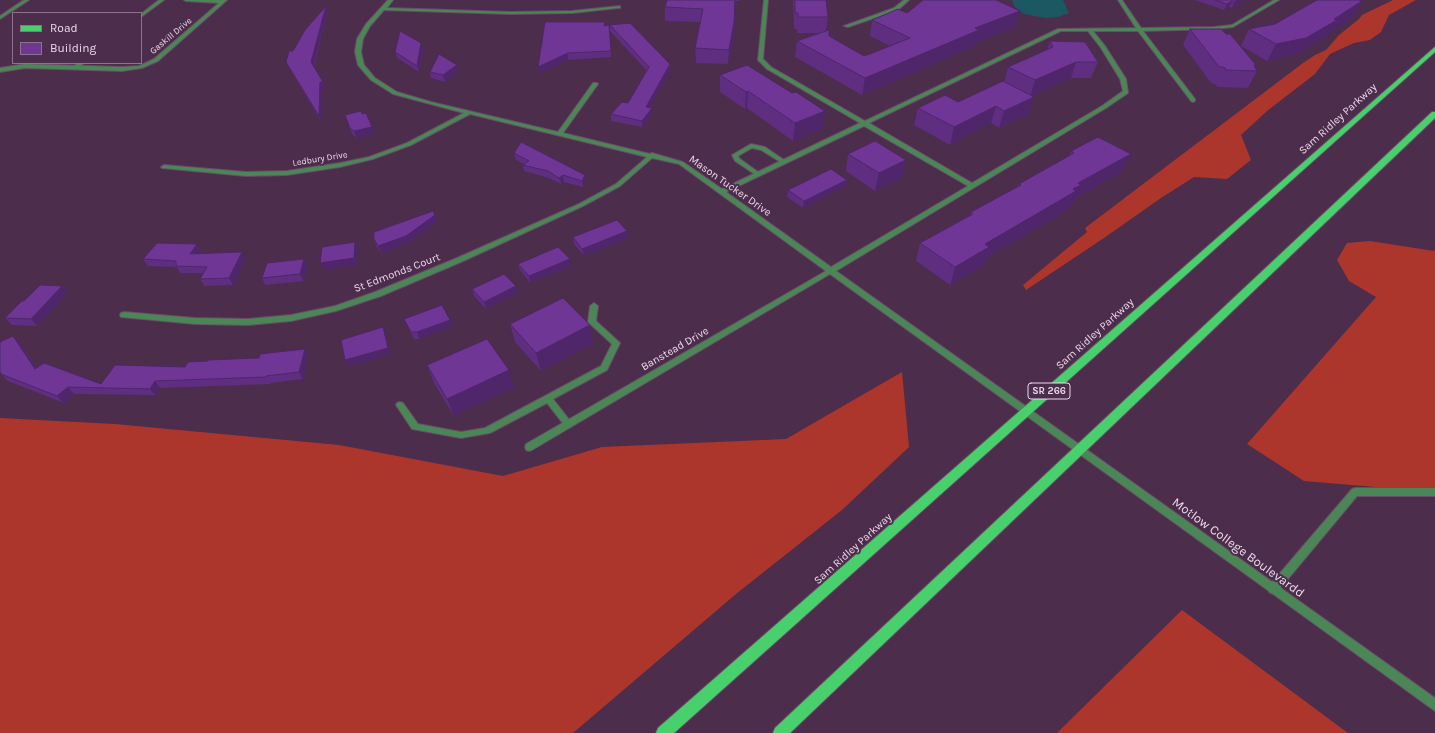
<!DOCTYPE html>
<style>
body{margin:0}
#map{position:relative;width:1435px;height:733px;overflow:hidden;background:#4c2d4b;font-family:Karla,sans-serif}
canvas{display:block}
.legend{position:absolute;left:12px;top:12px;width:130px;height:52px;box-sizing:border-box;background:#4c2d4b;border:1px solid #8c728b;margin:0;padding:5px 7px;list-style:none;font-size:12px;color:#edd9eb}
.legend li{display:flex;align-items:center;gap:8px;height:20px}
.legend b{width:20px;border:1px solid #8c728b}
</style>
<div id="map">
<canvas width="1435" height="733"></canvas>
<ul class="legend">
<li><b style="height:5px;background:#48d06c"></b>Road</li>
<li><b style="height:11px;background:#6f3696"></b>Building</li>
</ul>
</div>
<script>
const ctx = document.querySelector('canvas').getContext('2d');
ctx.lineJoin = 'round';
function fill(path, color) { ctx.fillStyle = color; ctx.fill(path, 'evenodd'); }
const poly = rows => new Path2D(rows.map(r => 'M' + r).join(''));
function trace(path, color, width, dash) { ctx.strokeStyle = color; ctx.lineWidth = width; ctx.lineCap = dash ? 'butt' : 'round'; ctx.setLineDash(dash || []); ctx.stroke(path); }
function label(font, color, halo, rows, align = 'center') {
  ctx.font = font + ' Karla,sans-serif'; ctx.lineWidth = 4; ctx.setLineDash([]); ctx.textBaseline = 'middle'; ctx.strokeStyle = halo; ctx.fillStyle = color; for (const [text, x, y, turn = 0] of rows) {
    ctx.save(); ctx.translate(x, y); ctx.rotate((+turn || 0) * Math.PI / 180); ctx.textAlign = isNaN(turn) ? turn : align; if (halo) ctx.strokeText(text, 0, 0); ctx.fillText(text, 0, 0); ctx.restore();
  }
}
const forest = poly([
 [1393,0,1416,0,1389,15,1381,32,1370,40,1354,43,1330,54,1315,74,1267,111,1241,135,1251,160,1227,179,1194,177,1161,198,1104,238,1026,290,1023,285,1087,232,1085,228,1303,63,1315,55,1326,50,1339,35,1359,19,1362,15],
 [1370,241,1434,251,1435,250,1435,492,1304,481,1247,444,1376,297,1349,281,1337,260,1347,243],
 [902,372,909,447,842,510,736,594,573,733,0,733,0,418,115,424,339,445,503,476,602,447,786,439],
 [1182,610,1348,733,1057,733]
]);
const water = poly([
 [1012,0,1063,0,1069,13,1058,17,1045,18,1024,14,1015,7]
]);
const service = poly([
 [159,0,164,0,141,17,141,14,159,0],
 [78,63,84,63,78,68,74,68,74,66,78,63],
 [751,144,765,147,787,162,786,163,782,163,761,150,752,148,738,156,740,159,761,174,760,175,756,175,735,161,732,155,751,144],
 [594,303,598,306,596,321,620,343,607,370,553,399,571,422,572,424,571,426,565,426,547,403,490,433,461,438,412,429,396,405,397,403,400,402,403,403,418,424,461,432,485,428,601,366,612,344,588,322,590,306,594,303],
 [1355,488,1435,488,1435,496,1357,496,1277,592,1273,594,1269,592,1268,589,1269,586,1352,489,1355,488]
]);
const minor = poly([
 [24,0,29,0,0,19,0,16,24,0],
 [184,0,227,0,158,61,142,68,122,71,25,68,0,72,0,68,25,64,122,67,139,66,154,59,219,3,186,1,184,0],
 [388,0,393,0,387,8,510,12,572,11,620,6,620,8,618,8,572,13,510,14,384,10,370,26,363,39,361,52,364,65,375,78,397,92,431,102,558,132,593,83,597,83,598,84,563,133,650,154,652,153,683,162,722,189,860,123,767,69,758,60,764,0,768,0,763,59,771,67,865,121,1058,29,1136,28,1118,0,1122,0,1141,28,1214,27,1232,25,1274,0,1279,0,1233,27,1214,29,1143,31,1195,99,1195,101,1193,102,1191,101,1138,31,1093,31,1105,46,1126,79,1128,93,1106,108,836,271,1435,698,1435,711,830,274,532,450,529,451,526,450,525,447,526,444,826,271,679,164,652,158,620,186,583,206,461,262,381,296,336,311,291,321,248,325,195,324,121,317,120,315,121,313,124,312,195,318,248,319,291,315,335,306,375,292,457,258,579,204,616,184,647,157,470,114,411,145,373,159,340,167,287,175,246,176,162,168,161,167,164,165,246,172,287,171,340,163,369,157,407,143,464,113,393,94,371,80,358,65,355,52,357,39,366,24,388,0],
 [1061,31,1088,31,1101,48,1120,79,1123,91,1102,106,972,183,869,123,1061,31],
 [864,126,968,186,831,267,726,192,864,126],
 [904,0,909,0,898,10,848,27,844,26,894,8,904,0]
]);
const primary = poly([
 [1435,47,1435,52,674,733,656,733,658,728,1435,47],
 [1432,112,1435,112,1435,118,790,733,773,733,775,728,1432,112]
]);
const wall = poly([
 [667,0,739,0,739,1,735,1,734,36,728,64,696,63,695,48,701,22,665,21,665,7],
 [793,0,826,0,828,17,826,30,829,36,864,56,870,54,890,46,870,36,872,20,907,13,1015,27,975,43,974,46,862,95,795,57,797,41,818,33,797,33,797,29,794,29],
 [1195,0,1244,0,1232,8,1229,7,1224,10],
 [1317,0,1362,0,1361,1,1362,1,1353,17,1330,32,1327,36,1297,54,1267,61,1241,46,1249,29,1275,24],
 [326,6,328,11,314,67,323,82,326,88,322,89,322,123,289,68,286,62],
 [609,25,611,57,568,60,539,74,605,26],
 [610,25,670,64,670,70,650,107,652,108,652,114,642,127,611,121,611,114,628,103,647,71,610,31],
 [1190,29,1256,65,1255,67,1257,71,1248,88,1218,87,1215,84,1211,83,1183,45],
 [1050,41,1098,62,1091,78,1071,78,1032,96,1028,114,999,128,991,123,950,145,914,125,918,108,958,102,1004,82,1008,67,1047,50],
 [421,43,423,50,419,72,397,58,395,52],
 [459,71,445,82,431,78,430,72],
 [720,75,792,93,825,111,823,128,793,141,747,108,745,109,720,92],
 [362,114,374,134,357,138,352,134,345,115],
 [1071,151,1123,171,1076,198,1074,203,1071,204,1069,209,986,258,984,265,950,285,916,261,920,243,970,215,971,212,1017,187,1019,184,1069,156],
 [514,153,585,175,586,181,583,187,564,182,561,184,549,178,524,171,523,165,524,164,516,160],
 [848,154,906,160,902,177,875,191,846,171],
 [846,186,803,208,787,197,788,190],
 [437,222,408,243,381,253,376,246,374,239],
 [627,231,628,238,584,256,574,244,573,237],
 [197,244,201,251,200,253,246,259,233,285,204,286,200,279,203,273,180,273,177,267,148,266,143,259],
 [518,264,571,266,530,283,520,270],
 [308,266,303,281,265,285,262,278],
 [62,286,68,292,37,326,12,325,5,318,24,301],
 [472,289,518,293,486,309,474,296],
 [404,319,450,320,452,326,419,339,414,339],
 [510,324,593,343,541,371,515,342],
 [20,343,37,368,101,384,185,367,208,361,259,358,305,349,308,356,303,379,270,383,270,384,160,388,155,395,74,394,64,403,8,381,1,374],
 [427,365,514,387,454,416,434,383]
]);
const shadedWall = poly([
 [735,0,734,36,728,64,729,50],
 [1238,0,1244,0,1232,8,1234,2],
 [1360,0,1362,0,1360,2,1362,1,1353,17,1330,32,1327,36,1297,54,1267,61,1276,44,1334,19],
 [1232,1,1229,7,1224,10,1227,4],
 [326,6,328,11,313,68,311,62],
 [1020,11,1015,27,975,43,974,46,862,95,865,78,975,28],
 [421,43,423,50,419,72,417,66],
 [568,53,568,60,539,74,538,67],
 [1076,62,1071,78,1030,97,1035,80],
 [670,64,670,70,647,113,646,107],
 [457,65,459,71,445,82,443,75],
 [320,82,323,82,326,88,322,89,322,123,319,116],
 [748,91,747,108,745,109,746,92],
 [1034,97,1028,114,999,128,1004,111],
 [996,106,991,123,950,145,954,127],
 [652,108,652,114,642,127,642,121],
 [825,111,823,128,793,141,795,123],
 [372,127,374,134,357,138,354,131],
 [1131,154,1123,171,1076,198,1074,203,1071,204,1069,209,986,258,984,265,950,285,955,267,985,244,1073,189,1078,183],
 [906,160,902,177,875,191,879,173],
 [563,175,564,182,561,184,559,178],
 [585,175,586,181,583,187,582,181],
 [847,180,846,186,803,208,804,201],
 [435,215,437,222,408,243,381,253,378,246],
 [627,231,628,238,584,256,582,249],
 [355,242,358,249,357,265,324,270,320,263],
 [197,244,201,251,194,260,190,254],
 [242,252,246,259,233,285,229,278],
 [304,259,308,266,303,281,300,274],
 [570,259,571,266,530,283,529,276],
 [62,286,68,292,37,326,31,319],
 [516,286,518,293,486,309,484,302],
 [450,320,452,326,419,339,417,332],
 [590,325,593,343,541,371,536,353],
 [383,327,386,334,391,354,348,367,345,360],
 [13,336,20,343,42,376,35,369],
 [305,349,308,356,303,379,299,372],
 [509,370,514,387,454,416,447,399],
 [155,381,160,388,155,395,150,389],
 [68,387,74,394,64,403,57,396]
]);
const building = poly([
 [667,0,735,0,734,22,729,50,695,48,703,9,665,7,667,0],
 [795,0,826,0,828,17,798,17,798,13,795,13,795,0],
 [923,0,996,0,1020,11,975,28,979,30,865,78,797,41,829,30,829,36,864,56,870,54,910,38,872,20,898,9,907,13,923,0],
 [1215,0,1238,0,1234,2,1232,1,1227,4,1215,0],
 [1317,0,1360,0,1359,0,1362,1,1334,19,1337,20,1306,38,1276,44,1249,29,1275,24,1317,0],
 [326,6,311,62,323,82,320,82,319,116,286,62,289,51,293,51,305,30,326,6],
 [545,22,605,22,604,26,609,25,611,51,568,53,538,67,545,22],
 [630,23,670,64,646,107,652,108,642,121,611,114,622,102,628,103,649,67,610,25,630,23],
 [1190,29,1221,29,1226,34,1230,34,1256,65,1254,65,1257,71,1226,70,1224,67,1219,67,1190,29],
 [400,31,421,43,417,66,395,52,400,31],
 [1050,41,1085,42,1098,62,1076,62,1035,80,1008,67,1053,47,1050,41],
 [439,54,457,65,443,75,430,72,439,54],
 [747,65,792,93,796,92,825,111,795,123,748,91,746,92,720,75,747,65],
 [1003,81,1034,97,1004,111,996,106,954,127,918,108,945,95,958,102,1003,81],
 [361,111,362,114,366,113,372,127,354,131,350,128,345,115,361,111],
 [1098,137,1131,154,1078,183,1081,185,1073,189,1076,191,985,244,989,247,955,267,920,243,973,214,971,212,1021,185,1019,184,1074,153,1071,151,1098,137],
 [875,141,906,160,879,173,848,154,875,141],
 [521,142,585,175,582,181,563,175,559,178,548,171,523,165,529,161,514,153,521,142],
 [831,169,847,180,804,201,788,190,831,169],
 [433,211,435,215,406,236,378,246,374,239,374,232,433,211],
 [617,220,627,231,582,249,573,237,617,220],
 [355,242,354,258,320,263,322,247,355,242],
 [157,243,197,244,190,254,242,252,229,278,200,279,207,267,176,266,176,261,143,259,157,243],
 [558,247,570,259,529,276,518,264,558,247],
 [304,259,300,274,262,278,267,263,304,259],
 [504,274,516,286,484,302,472,289,504,274],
 [40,285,62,286,31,319,5,318,22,301,24,301,40,285],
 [563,298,590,325,536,353,510,324,563,298],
 [442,305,450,320,417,332,411,332,404,319,442,305],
 [383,327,388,348,345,360,341,340,383,327],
 [13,336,35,369,44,363,101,384,115,365,185,367,188,362,208,361,209,360,259,358,260,354,305,349,299,372,266,376,266,377,155,381,150,389,68,387,57,396,1,374,0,372,0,342,13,336],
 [487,339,509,370,447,399,427,365,487,339]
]);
const farStreetnames = [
 ["Gaskill Drive",171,36,-40],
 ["Ledbury Drive",320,159,-9]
];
const shields = [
 [1049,391,42]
];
const shieldNames = [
 ["SR 266",1049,391]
];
const streetNames = [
 ["Sam Ridley Parkway",1338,119,-42],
 ["Mason Tucker Drive",730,186,35],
 ["St Edmonds Court",397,273,-21],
 ["Sam Ridley Parkway",1095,334,-42],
 ["Banstead Drive",675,349,-30],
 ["Sam Ridley Parkway",853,549,-42]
];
const nearStreetnames = [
 ["Motlow College Boulevardd",1238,548,36]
];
fill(forest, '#ac362c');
fill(water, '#1b5861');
trace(service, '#694c68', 2);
trace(minor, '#694c68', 2);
trace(primary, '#694c68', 2);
fill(service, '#4b8656');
fill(minor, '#4b8656');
fill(primary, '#48d06c');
fill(wall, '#5f2e81');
fill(shadedWall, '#4e2669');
fill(building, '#6f3696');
trace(building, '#4e2669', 1);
label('9px', '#edd9eb', '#4c2d4b', farStreetnames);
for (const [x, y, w] of shields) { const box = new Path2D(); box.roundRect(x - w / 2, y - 8, w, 16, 3); ctx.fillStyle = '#4c2d4b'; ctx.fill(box); trace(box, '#edd9eb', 1); }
label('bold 10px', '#edd9eb', null, shieldNames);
label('11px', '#edd9eb', '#4c2d4b', streetNames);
label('13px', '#edd9eb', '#4c2d4b', nearStreetnames);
</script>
